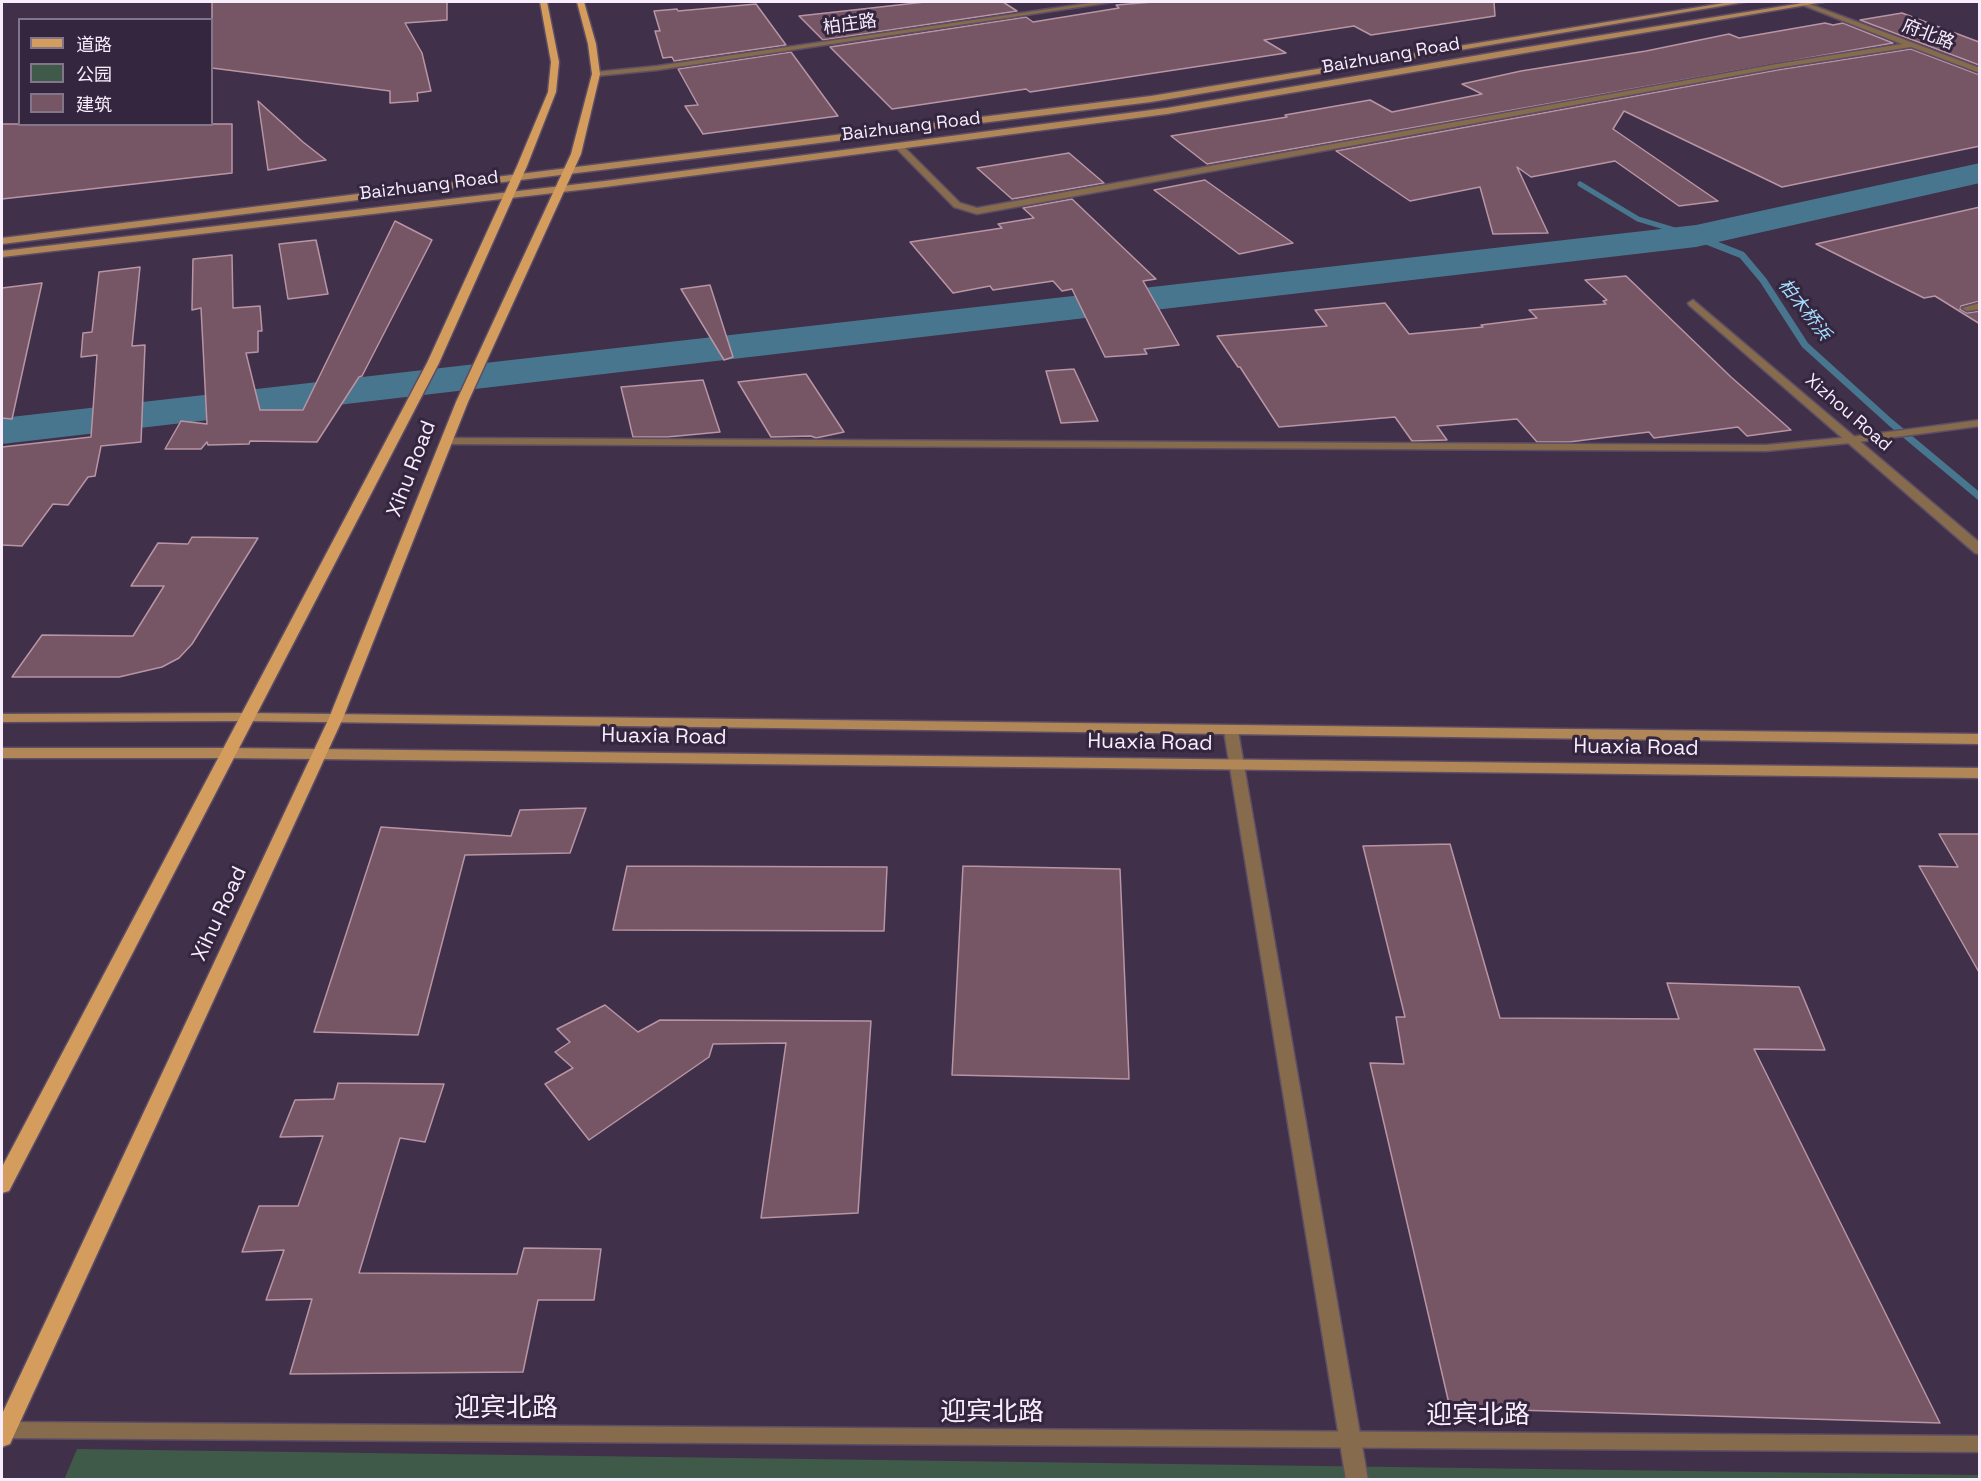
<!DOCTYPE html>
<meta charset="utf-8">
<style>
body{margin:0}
#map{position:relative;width:1981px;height:1481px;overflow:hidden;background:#403049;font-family:"Space Grotesk","Noto Sans SC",sans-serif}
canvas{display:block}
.frame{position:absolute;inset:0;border:3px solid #f7edfd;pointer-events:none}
.legend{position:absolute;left:18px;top:18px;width:195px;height:108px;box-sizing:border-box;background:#35263f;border:2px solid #83768b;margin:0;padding:8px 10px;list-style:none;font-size:18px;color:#f7edfd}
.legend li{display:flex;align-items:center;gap:12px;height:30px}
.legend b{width:30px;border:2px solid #83768b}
</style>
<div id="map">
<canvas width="1981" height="1481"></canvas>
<div class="frame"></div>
<ul class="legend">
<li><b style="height:8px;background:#d49d5d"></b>道路</li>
<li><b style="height:16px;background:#3f5a48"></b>公园</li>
<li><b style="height:16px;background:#765665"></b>建筑</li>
</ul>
</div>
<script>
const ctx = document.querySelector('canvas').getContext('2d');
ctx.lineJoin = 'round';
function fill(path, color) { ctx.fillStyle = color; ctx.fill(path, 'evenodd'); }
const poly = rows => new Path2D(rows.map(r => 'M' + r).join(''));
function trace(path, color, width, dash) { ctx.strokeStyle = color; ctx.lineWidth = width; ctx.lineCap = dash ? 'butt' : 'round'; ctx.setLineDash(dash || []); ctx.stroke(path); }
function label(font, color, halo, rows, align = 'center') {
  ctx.font = font + ' "Space Grotesk","Noto Sans SC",sans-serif'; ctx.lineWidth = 6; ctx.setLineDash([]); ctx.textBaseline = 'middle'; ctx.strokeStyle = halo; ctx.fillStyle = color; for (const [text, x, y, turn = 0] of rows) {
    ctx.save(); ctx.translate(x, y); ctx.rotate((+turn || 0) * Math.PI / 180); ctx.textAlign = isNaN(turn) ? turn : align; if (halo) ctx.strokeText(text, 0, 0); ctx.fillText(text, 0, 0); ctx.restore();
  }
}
const green = poly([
 [77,1449,1980,1475,1979,1480,64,1480]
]);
const streamFar1 = poly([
 [1580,184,1638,219,1691,235]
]);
const stream = poly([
 [1686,233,1742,255,1763,280,1805,345,1890,422,1980,497]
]);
const river = poly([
 [1980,163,1980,183,1696,247,2,444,2,418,1696,225,1980,163]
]);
const building = poly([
 [212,2,447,2,447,20,405,23,422,53,431,91,417,93,418,101,390,103,390,91,212,68,212,2],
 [925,2,1003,2,1017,11,823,40,799,16,925,2],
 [1153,2,1494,2,1495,16,1371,35,1354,26,1264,40,1286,53,1030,92,1026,89,892,109,830,47,1026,17,1033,22,1119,8,1116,5,1153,2],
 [756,4,786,45,674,61,672,57,663,58,655,31,660,31,654,11,677,9,678,11,756,4],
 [1902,13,1979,42,1979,65,1860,20,1902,13],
 [1825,23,1833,25,1843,23,1893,43,1207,164,1171,136,1287,117,1285,115,1370,100,1392,112,1482,94,1462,84,1521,71,1646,51,1729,34,1739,38,1825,23],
 [1911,49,1980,75,1980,146,1782,187,1624,111,1613,129,1718,201,1679,206,1615,161,1531,177,1517,167,1548,233,1493,234,1480,187,1410,201,1336,151,1777,70,1911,49],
 [791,52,838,116,703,134,685,106,698,105,678,69,791,52],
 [258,101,303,142,326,160,268,170,258,101],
 [2,124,232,124,232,173,2,199,2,124],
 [1069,153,1104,183,1012,199,977,168,1069,153],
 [1205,180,1293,243,1239,254,1154,190,1205,180],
 [1072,199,1156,279,1143,281,1179,345,1144,349,1147,354,1105,357,1072,289,1062,291,1053,281,993,290,990,286,953,293,910,242,1002,228,998,224,1034,218,1023,208,1072,199],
 [1980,207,1980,301,1961,306,1960,309,1967,313,1980,311,1980,324,1935,296,1924,298,1816,244,1980,207],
 [395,221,432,240,362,376,359,377,317,442,250,441,249,444,208,445,207,442,201,449,165,449,181,421,207,424,201,308,192,310,193,259,232,255,233,308,260,306,262,331,258,331,258,352,246,353,260,410,303,410,395,221],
 [316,240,328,294,288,299,279,244,316,240],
 [140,267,132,346,145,345,141,442,101,446,95,476,88,477,68,505,53,504,22,546,2,545,2,447,91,437,97,355,81,357,83,333,92,332,99,272,140,267],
 [1626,276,1731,377,1791,430,1747,436,1738,427,1654,438,1649,432,1569,442,1537,442,1517,419,1437,426,1447,440,1412,441,1395,417,1279,427,1240,367,1238,367,1217,336,1327,326,1315,310,1385,303,1409,334,1483,327,1481,325,1537,318,1529,310,1606,304,1603,301,1607,300,1585,280,1626,276],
 [42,283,12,419,2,418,2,288,42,283],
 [710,285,733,357,724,360,681,289,710,285],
 [1074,369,1098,421,1061,423,1046,371,1074,369],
 [806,374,844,432,816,438,811,436,771,437,738,382,806,374],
 [703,380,720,432,667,437,633,437,621,387,703,380],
 [192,537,258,538,192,644,179,658,162,667,119,677,12,677,42,635,133,636,164,586,131,586,158,543,188,544,192,537],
 [586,808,570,853,465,855,418,1035,314,1032,381,827,511,836,520,810,586,808],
 [1939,834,1980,834,1980,974,1919,866,1958,867,1939,834],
 [1450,844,1500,1018,1679,1019,1667,983,1799,987,1825,1050,1754,1049,1940,1423,1450,1408,1370,1063,1404,1064,1396,1017,1405,1017,1363,846,1450,844],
 [627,866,887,867,884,931,613,930,627,866],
 [963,866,1120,869,1129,1079,952,1075,963,866],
 [605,1005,638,1032,660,1020,871,1021,858,1213,761,1218,786,1043,713,1044,709,1057,589,1140,545,1084,573,1068,555,1052,570,1042,557,1029,605,1005],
 [338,1083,444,1084,425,1142,400,1138,359,1273,517,1274,524,1248,601,1249,594,1300,538,1300,523,1372,290,1374,312,1299,266,1300,284,1250,242,1252,259,1206,298,1206,323,1136,280,1137,295,1100,334,1099,338,1083]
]);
const lane = poly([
 [1980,420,1980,426,1850,443,1766,451,448,444,443,441,448,438,1766,445,1850,437,1980,420],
 [5,1422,1980,1436,1980,1452,5,1438,2,1437,2,1423,5,1422]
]);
const street = poly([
 [1097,2,1113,2,657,70,596,76,592,74,596,72,657,66,1097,2],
 [1795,2,1804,2,1980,68,1980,73,1911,47,1777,68,977,214,954,207,894,146,901,144,960,203,977,208,1777,64,1902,44,1795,2],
 [1693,300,1980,543,1980,554,1975,553,1689,305,1688,303,1693,300],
 [1980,303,1980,309,1967,311,1962,308,1980,303],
 [1231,726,1238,731,1368,1480,1346,1480,1224,731,1231,726]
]);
const secondary = poly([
 [1730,2,1745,2,1151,102,2,244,2,238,1151,96,1730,2],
 [1809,2,1824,2,1167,114,605,187,2,257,2,251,605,181,1167,108,1509,50,1809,2],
 [246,713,1980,734,1980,744,246,721,2,722,2,714,246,713],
 [2,748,228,748,1980,768,1980,778,228,758,2,758,2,748]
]);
const primary = poly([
 [540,2,547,2,559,62,556,92,527,166,439,363,9,1191,2,1193,2,1167,427,363,517,166,548,92,551,62,540,2],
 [577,2,584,2,596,44,600,74,581,154,468,402,343,718,10,1444,2,1447,2,1414,329,718,456,402,571,154,592,74,588,44,577,2]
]);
const farStreetnames = [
 ["柏庄路",850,25,-8],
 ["府北路",1928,35,21],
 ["Baizhuang Road",1391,56,-10],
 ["Baizhuang Road",911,127,-7],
 ["Baizhuang Road",429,186,-7],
 ["Xizhou Road",1848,413,41]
];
const farWaternames = [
 ["柏木桥浜",1804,310,52]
];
const streetNames = [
 ["Xihu Road",412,469,-69],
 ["Huaxia Road",664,737,1],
 ["Huaxia Road",1150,743,1],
 ["Huaxia Road",1636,748,1],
 ["Xihu Road",220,914,-65]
];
const nearStreetnames = [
 ["迎宾北路",506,1409],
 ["迎宾北路",992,1413],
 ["迎宾北路",1478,1416]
];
fill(green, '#3f5a48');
trace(streamFar1, '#48768e', 5);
trace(stream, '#48768e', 7);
fill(river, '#48768e');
fill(building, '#765665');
trace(building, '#b895a5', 1.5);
trace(lane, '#5d4e66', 3);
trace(street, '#5d4e66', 3);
trace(secondary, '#5d4e66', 3);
trace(primary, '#5d4e66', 3);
fill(lane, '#866b4d');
fill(street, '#866b4d');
fill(secondary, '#b28757');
fill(primary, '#d49d5d');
label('18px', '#f7edfd', '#35263f', farStreetnames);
label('italic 18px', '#a3ddfe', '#35263f', farWaternames);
label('21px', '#f7edfd', '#35263f', streetNames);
label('26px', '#f7edfd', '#35263f', nearStreetnames);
</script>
